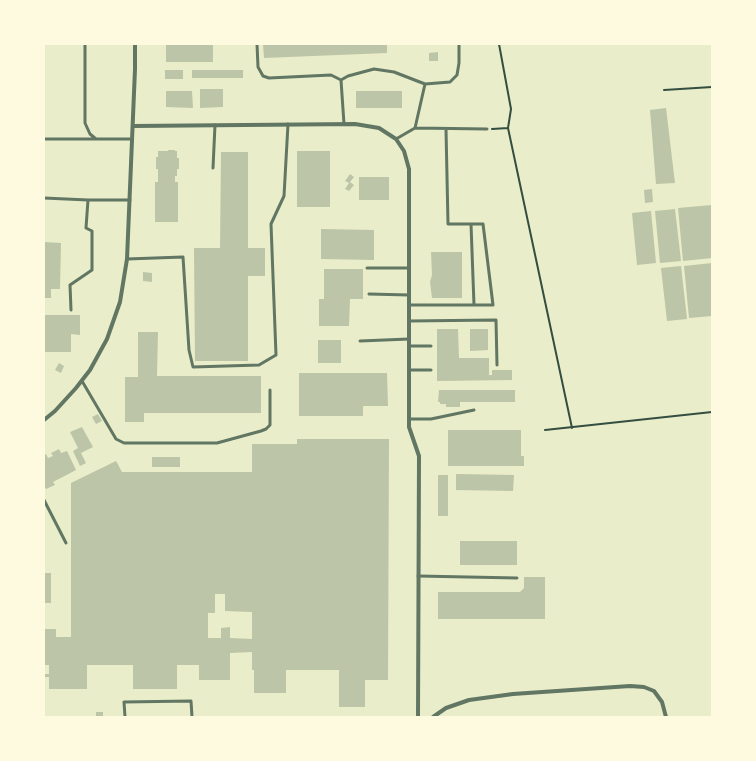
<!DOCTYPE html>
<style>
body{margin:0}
#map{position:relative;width:756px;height:761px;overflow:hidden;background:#e9edc9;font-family:"Open Sans",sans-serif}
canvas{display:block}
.frame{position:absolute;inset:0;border:45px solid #fefae0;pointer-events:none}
</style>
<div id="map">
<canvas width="756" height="761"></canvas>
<div class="frame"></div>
</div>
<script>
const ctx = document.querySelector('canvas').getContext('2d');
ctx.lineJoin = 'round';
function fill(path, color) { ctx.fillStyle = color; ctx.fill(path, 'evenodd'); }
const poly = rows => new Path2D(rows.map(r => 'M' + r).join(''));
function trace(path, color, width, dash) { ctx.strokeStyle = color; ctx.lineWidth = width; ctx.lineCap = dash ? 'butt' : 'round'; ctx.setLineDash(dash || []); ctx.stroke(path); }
const building = poly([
 [166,44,184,44,184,62,166,62],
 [184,44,213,44,213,62,184,62],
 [263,44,387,44,387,53,264,58],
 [438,52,438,61,429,61,429,53],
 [165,70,183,70,183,79,165,79],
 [192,70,243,70,243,78,192,78],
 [200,89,223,89,223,107,200,108],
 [166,91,192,91,193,108,166,107],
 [356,91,402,91,402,108,356,108],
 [666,108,675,183,656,184,650,110],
 [168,150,175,150,175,151,177,151,177,158,179,158,179,169,177,169,177,176,175,176,175,182,178,182,178,222,155,222,155,182,158,182,158,169,156,169,156,157,158,157,158,151,168,151],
 [297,151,330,151,330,207,297,207],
 [221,152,248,152,248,248,265,248,265,276,248,276,248,361,195,361,194,248,220,248],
 [350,174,354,177,350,182,354,185,349,191,345,189,349,183,345,181],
 [359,177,389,177,389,200,359,200],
 [652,189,653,202,645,203,644,190],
 [712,205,712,258,683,261,678,208],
 [675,209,681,261,660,263,655,211],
 [651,211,656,263,637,265,632,213],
 [321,229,374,230,374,260,321,259],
 [44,242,61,243,60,289,51,289,51,298,44,298],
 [431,252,462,252,462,298,432,298,430,282,432,275],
 [712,263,712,316,689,318,684,266],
 [681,266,687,319,667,321,661,268],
 [324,269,363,269,363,299,350,299,349,326,319,326,319,299,324,299],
 [143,272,152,273,152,282,143,281],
 [44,315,80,315,80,335,71,334,71,352,44,352],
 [437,329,458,329,459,358,489,358,489,375,492,375,492,370,512,370,512,380,437,381],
 [470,329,488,329,488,350,470,351],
 [138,332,158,332,157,376,261,376,261,413,144,413,144,422,125,422,125,377,138,377],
 [318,340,341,340,341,363,318,363],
 [59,363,64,366,61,373,55,370],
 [299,373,387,373,388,406,363,406,363,416,299,416],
 [439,390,515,390,515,402,460,402,460,407,446,407,446,404,440,404,440,402,438,402],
 [98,414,102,421,96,424,92,417],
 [82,427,93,447,81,453,86,463,80,466,73,451,78,448,70,432],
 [448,430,521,430,521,456,524,456,524,466,448,466],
 [297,439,389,439,388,680,365,680,365,707,339,707,339,670,286,670,286,693,254,693,254,670,252,670,252,652,230,653,230,680,199,680,199,665,177,665,177,689,133,689,133,665,87,665,87,689,49,689,49,677,44,677,44,674,49,674,49,665,44,665,44,629,56,629,56,637,71,637,71,483,116,461,122,472,252,472,252,444,297,444],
 [215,594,225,594,225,611,252,612,252,639,230,638,230,627,221,628,221,638,208,638,208,613,215,613],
 [59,449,61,453,67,451,76,470,53,482,55,485,46,489,44,486,44,455,46,454,48,458,53,456,51,453],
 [152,457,180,457,180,467,152,467],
 [456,474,514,475,513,491,456,490],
 [438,475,448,475,448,516,438,516],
 [460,541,517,541,517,565,460,565],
 [44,573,51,573,51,603,44,603],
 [524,577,545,577,545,619,438,619,438,592,520,592,524,588],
 [96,712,103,712,103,717,96,717]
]);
const path = poly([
 [499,44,511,109,508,128,572,428],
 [664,90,712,87],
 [492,129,508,128],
 [545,430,712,412]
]);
const service = poly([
 [85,44,85,123,90,134,96,139],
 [257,44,258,67,263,76,269,78,331,75,341,80],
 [341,80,348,76,374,69,394,72,425,84,450,82,457,75,459,63,459,44],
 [341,80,344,124],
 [415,128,425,84],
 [44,139,132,139],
 [396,139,415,128,487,129],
 [213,168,215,125],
 [44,198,88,200,130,200],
 [471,224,474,305],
 [127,259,183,257,189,350,193,367,259,365,276,355,271,224,284,196,288,124],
 [367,268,409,268],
 [369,294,409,295],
 [409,305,493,305,483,224,448,224,446,129],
 [71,310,70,285,92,270,92,231,86,228,88,200],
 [409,321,496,320,497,365],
 [360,341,409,339],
 [409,346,431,346],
 [409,370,431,370],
 [82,381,116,439,124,443,217,443,261,431,266,429,270,425,270,390],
 [409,419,431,419,474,410],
 [44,500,66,543],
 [418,576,517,578],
 [125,717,124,702,191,701,192,717]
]);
const minor = poly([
 [133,126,355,124,379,128,396,139,404,151,409,169,409,427,419,456,418,717],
 [44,420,55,411,76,388,90,370,107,339,120,302,127,259,135,69,135,44],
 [433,717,446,708,469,700,513,694,630,686,644,687,654,691,662,702,666,717]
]);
fill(building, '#bcc5a7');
trace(path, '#344e41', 2);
trace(service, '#617663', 3);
trace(minor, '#617663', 4);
</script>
